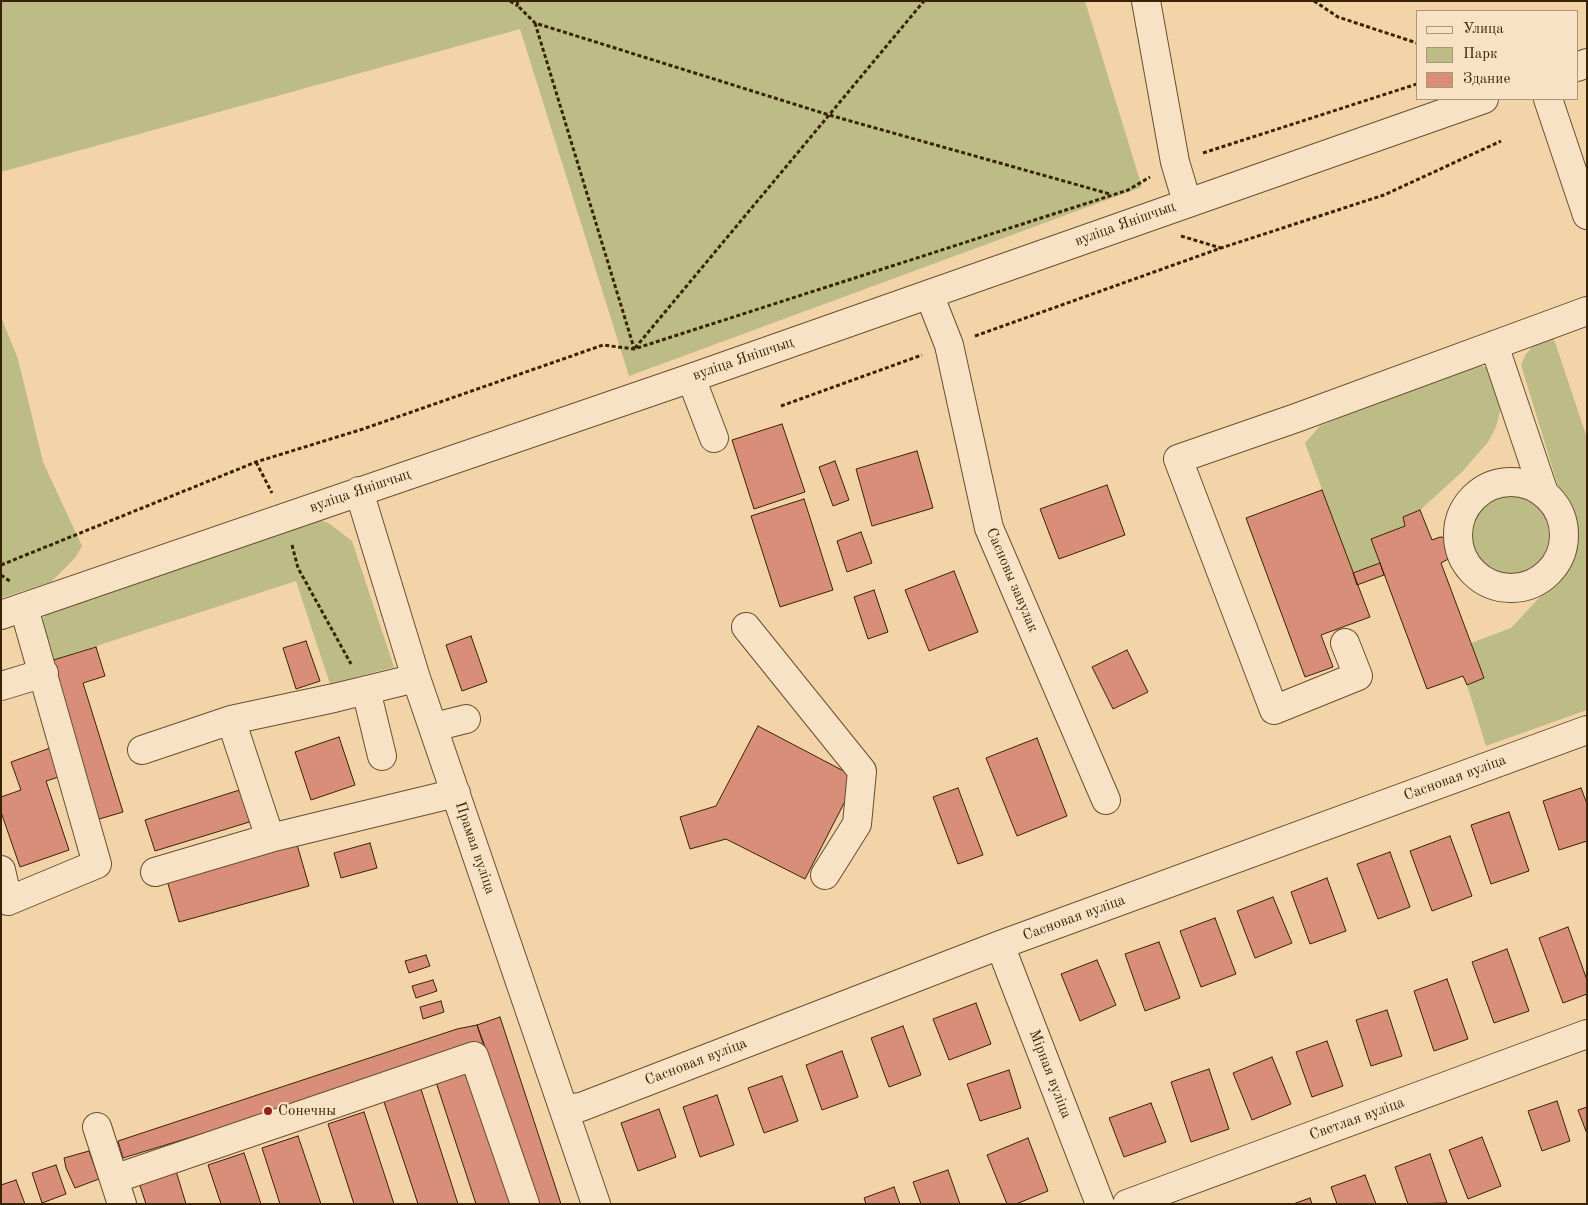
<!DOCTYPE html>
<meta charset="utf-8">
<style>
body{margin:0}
#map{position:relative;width:1588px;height:1205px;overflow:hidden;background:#f3d3a8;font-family:"Old Standard TT",serif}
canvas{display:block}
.frame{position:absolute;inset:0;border:2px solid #382404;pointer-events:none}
.legend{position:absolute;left:1416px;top:10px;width:162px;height:90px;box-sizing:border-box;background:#f7e2c6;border:1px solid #ab9678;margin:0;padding:6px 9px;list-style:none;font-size:15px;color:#382404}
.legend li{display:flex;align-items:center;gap:10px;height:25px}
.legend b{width:25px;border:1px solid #ab9678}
</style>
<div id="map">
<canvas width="1588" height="1205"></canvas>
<div class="frame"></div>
<ul class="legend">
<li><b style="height:6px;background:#f7e2c6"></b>Улица</li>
<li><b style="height:14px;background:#bdbc86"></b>Парк</li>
<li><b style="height:14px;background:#d98e79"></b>Здание</li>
</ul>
</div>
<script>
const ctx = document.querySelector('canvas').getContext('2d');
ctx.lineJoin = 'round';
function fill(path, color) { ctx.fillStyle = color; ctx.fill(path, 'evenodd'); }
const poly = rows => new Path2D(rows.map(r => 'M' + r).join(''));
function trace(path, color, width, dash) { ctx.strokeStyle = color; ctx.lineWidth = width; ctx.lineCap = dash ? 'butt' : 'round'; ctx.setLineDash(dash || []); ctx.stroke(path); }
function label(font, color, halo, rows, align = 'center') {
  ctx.font = font + ' "Old Standard TT",serif'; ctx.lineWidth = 4; ctx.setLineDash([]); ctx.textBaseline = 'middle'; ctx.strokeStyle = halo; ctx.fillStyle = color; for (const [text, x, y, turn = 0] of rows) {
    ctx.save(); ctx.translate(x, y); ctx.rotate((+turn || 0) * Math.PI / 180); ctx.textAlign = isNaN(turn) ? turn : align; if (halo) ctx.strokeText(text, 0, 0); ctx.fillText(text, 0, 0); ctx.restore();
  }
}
const green = poly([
 [1,1,1085,1,1142,187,629,376,520,29,1,172],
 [1,317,18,359,43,462,82,546,75,558,51,582,1,598],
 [1553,336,1587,438,1587,710,1486,746,1467,685,1484,678,1471,643,1511,628,1554,582,1574,553,1572,532,1521,365,1526,354,1534,345],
 [1474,363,1488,368,1503,399,1496,427,1488,442,1462,472,1420,510,1403,517,1405,526,1371,539,1380,563,1353,573,1305,443,1320,426],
 '1471 535a39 39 0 1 1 78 0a39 39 0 1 1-78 0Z',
 [314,517,330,524,352,541,394,667,330,684,296,581,47,662,38,632,42,620,53,605]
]);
const building = poly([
 [782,424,805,492,754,509,732,440,782,424],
 [917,451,933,508,872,526,856,469,917,451],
 [835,461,849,500,833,506,819,467,835,461],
 [1107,485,1125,535,1059,559,1040,509,1107,485],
 [1322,490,1370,617,1321,635,1333,667,1305,677,1246,518,1322,490],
 [804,499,833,590,780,607,751,516,804,499],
 [1420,510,1432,540,1440,537,1447,538,1452,542,1454,548,1452,557,1441,563,1484,678,1467,685,1463,676,1427,689,1371,539,1405,526,1403,517,1420,510],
 [861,532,872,563,847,572,837,541,861,532],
 [1380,563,1384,575,1357,585,1353,573,1380,563],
 [954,571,978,632,929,651,905,590,954,571],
 [874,590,888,632,868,639,854,597,874,590],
 [471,636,487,682,462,691,446,645,471,636],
 [306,641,320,681,296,689,283,648,306,641],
 [96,647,105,676,83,683,123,812,96,820,47,662,96,647],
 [1127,650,1148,692,1113,709,1092,667,1127,650],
 [758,726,857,778,805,879,726,839,690,849,680,817,716,806,758,726],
 [339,737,355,785,311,800,295,752,339,737],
 [1037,738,1067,816,1017,836,986,758,1037,738],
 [53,747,62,776,46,781,69,850,20,867,1,812,1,797,21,790,11,762,53,747],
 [249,787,259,819,155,851,145,820,249,787],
 [958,788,983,855,958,864,933,797,958,788],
 [1581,788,1587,804,1587,841,1559,850,1543,801,1581,788],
 [1509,812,1529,871,1491,884,1471,825,1509,812],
 [1450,836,1472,896,1432,911,1410,851,1450,836],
 [296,841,309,886,179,922,166,877,296,841],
 [370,843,377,868,341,878,334,853,370,843],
 [1390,852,1410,907,1378,919,1357,864,1390,852],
 [1327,878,1346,931,1310,944,1291,892,1327,878],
 [1273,897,1292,943,1255,958,1237,911,1273,897],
 [1215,918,1236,974,1201,987,1180,931,1215,918],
 [1568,927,1587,980,1587,994,1563,1003,1539,938,1568,927],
 [1159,942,1180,998,1145,1011,1125,954,1159,942],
 [1507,949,1529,1011,1494,1023,1472,962,1507,949],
 [426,955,430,966,409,973,405,961,426,955],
 [1097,960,1116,1005,1080,1021,1061,974,1097,960],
 [1447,979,1468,1039,1434,1051,1414,991,1447,979],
 [433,980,437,991,416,998,412,986,433,980],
 [441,1001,444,1012,423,1019,420,1007,441,1001],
 [976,1003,991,1044,949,1060,933,1019,976,1003],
 [1387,1010,1402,1056,1371,1066,1356,1020,1387,1010],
 [500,1017,561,1204,536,1204,477,1025,500,1017],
 [477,1025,485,1047,123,1158,118,1141,457,1029,477,1025],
 [903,1026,921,1075,889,1087,871,1038,903,1026],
 [1327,1041,1343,1086,1312,1097,1296,1052,1327,1041],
 [842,1051,858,1097,822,1110,806,1065,842,1051],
 [1272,1057,1291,1104,1252,1120,1233,1073,1272,1057],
 [470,1064,516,1204,476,1204,434,1076,470,1064],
 [1209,1069,1229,1129,1191,1142,1171,1082,1209,1069],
 [1009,1070,1021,1108,980,1121,967,1084,1009,1070],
 [782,1076,798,1121,764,1133,748,1088,782,1076],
 [420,1086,458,1204,418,1204,383,1099,420,1086],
 [717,1095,734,1145,700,1157,683,1107,717,1095],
 [1557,1101,1570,1141,1542,1151,1528,1111,1557,1101],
 [1151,1103,1166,1142,1124,1157,1109,1118,1151,1103],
 [1587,1107,1587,1134,1578,1110,1587,1107],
 [659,1109,676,1157,638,1171,621,1123,659,1109],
 [364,1112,394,1204,354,1204,328,1124,364,1112],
 [298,1136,321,1204,280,1204,262,1148,298,1136],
 [1482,1137,1501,1186,1468,1199,1449,1150,1482,1137],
 [1028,1138,1048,1191,1016,1204,1007,1204,987,1155,1028,1138],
 [89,1151,99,1179,75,1188,66,1168,64,1158,89,1151],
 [244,1153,261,1204,221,1204,208,1165,244,1153],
 [1430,1154,1447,1203,1408,1204,1395,1167,1430,1154],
 [56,1165,66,1194,42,1203,32,1173,56,1165],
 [948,1170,960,1204,921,1204,913,1182,948,1170],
 [176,1171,186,1204,146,1204,139,1183,176,1171],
 [1365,1175,1376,1204,1337,1204,1331,1187,1365,1175],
 [16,1180,25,1204,1,1204,1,1185,16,1180],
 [894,1187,900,1204,866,1204,864,1198,894,1187],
 [1310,1198,1312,1204,1293,1204,1310,1198]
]);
const path = poly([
 [510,1,518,6],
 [517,1,518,6,535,23,829,115,1110,194],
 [1314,1,1338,17,1417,43],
 [535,23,634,348],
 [1203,153,1417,84],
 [1181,236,1221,248],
 [975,336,1221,248,1384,195,1501,141],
 [635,348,924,1],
 [781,406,922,355],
 [256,462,272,493],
 [292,545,298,568,351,664],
 [1,565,256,462,363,429,603,345,634,349,1128,190,1150,177],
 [1,575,11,582]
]);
const minor = poly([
 [1146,1,1175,162,1187,202],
 [1577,67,1587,63],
 [1548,99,1587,215],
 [929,294,949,345,989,528,1106,800],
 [1494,345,1544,493],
 [691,378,714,438],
 '1458 535a53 53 0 1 1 106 0a53 53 0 1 1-106 0Z',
 [359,491,416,678,596,1204],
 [1,615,691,378,1484,99],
 [746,627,862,771,857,824,825,875],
 [1345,643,1358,676,1274,710,1178,459,1296,418,1587,311],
 [1,686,44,673],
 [366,690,382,756],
 [231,720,270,838],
 [434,727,466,719],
 [142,750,231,720,334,698,416,678],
 [1,870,8,901,97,864,24,608],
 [155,872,270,838,456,793],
 [1000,945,1100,1204],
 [564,1109,581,1107,1000,945,1587,730],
 [97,1127,122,1204],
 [114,1179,474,1056,525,1204],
 [1127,1204,1587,1034]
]);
const markers = [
 [268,1111,5,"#8f2418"]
];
const streetNames = [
 ["вуліца Янішчыц",1125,224,-20],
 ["вуліца Янішчыц",743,359,-19],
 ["вуліца Янішчыц",360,491,-19],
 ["Сасновы завулак",1012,580,67],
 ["Сасновая вуліца",1455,778,-20],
 ["Прамая вуліца",475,848,71],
 ["Сасновая вуліца",1074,918,-20],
 ["Сасновая вуліца",696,1062,-21],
 ["Мірная вуліца",1050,1074,69],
 ["Светлая вуліца",1357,1119,-20]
];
const poiNames = [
 ["Сонечны",278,1111]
];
fill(green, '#bdbc86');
fill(building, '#d98e79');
trace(building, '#382404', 1);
trace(minor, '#67502d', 30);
trace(path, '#382404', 3, [4, 2.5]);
trace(minor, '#f7e2c6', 28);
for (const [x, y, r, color] of markers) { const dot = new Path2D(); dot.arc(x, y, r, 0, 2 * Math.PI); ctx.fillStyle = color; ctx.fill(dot); trace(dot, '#f7e2c6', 2); }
label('15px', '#382404', '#f7e2c6', streetNames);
label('15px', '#382404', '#f7e2c6', poiNames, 'left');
</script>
